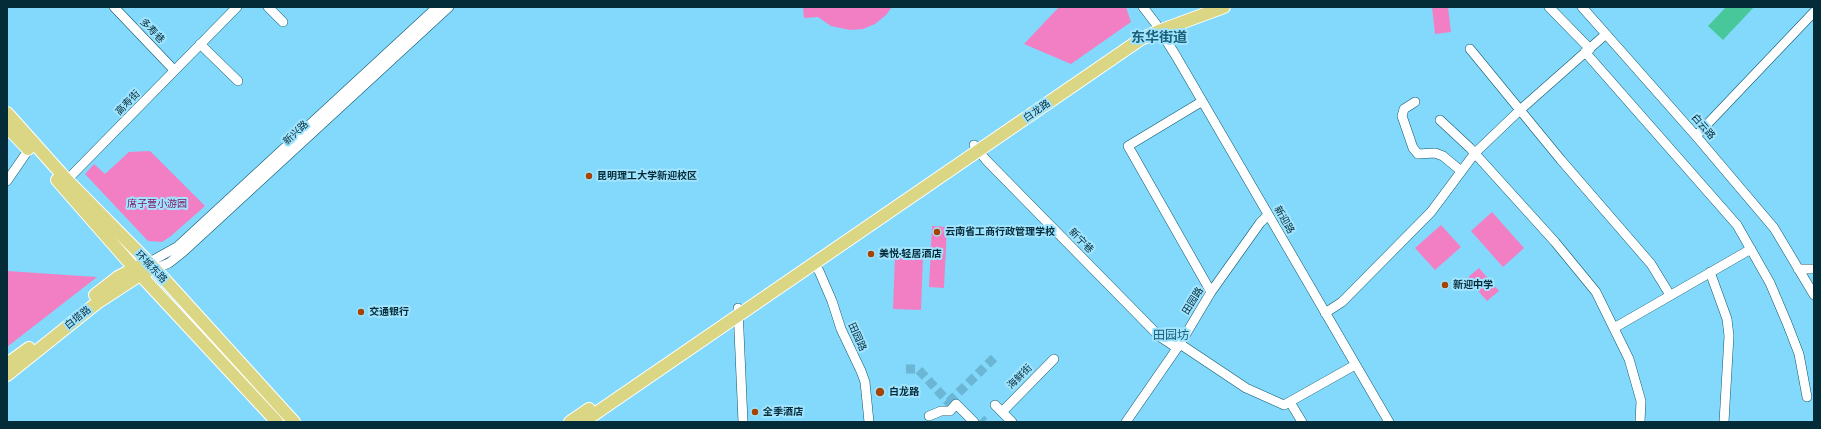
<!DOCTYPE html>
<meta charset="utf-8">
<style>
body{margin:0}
#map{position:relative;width:1821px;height:429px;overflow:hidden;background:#83d9fb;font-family:"Fira Sans",sans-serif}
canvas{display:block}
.frame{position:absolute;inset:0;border:8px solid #042b38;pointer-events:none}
</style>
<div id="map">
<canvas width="1821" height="429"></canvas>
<div class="frame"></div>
</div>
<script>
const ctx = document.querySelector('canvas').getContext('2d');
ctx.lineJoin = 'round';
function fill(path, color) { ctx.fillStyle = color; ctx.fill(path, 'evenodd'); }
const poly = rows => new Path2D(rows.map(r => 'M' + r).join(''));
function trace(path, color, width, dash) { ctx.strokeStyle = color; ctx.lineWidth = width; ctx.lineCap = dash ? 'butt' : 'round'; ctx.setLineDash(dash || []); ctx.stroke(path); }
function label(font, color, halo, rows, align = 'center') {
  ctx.font = font + ' "Fira Sans","Noto Sans SC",sans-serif'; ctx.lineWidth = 4; ctx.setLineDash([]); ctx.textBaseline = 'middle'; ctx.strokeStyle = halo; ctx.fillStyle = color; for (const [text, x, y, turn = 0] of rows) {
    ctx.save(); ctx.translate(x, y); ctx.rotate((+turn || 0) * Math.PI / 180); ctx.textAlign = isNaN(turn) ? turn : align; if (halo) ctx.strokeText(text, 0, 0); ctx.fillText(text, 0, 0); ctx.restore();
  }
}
const green = poly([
 [803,7,892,7,886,15,875,24,863,29,850,30,831,26,818,17,804,18],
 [1059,7,1126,7,1131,22,1071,64,1024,44],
 [1432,7,1448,7,1451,32,1435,34],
 [150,151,205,206,171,236,162,242,148,241,85,174,94,164,105,174,129,152],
 [1492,212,1524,248,1503,267,1471,231],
 [1441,225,1461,247,1435,270,1415,248],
 [932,226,947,227,944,288,929,287],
 [895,256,923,257,921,310,893,309],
 [1479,268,1499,291,1487,301,1467,278],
 [7,271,97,277,7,347]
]);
const water = poly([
 [1726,7,1754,7,1723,40,1708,26]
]);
const minorTunnel = poly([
 [906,369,918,369,952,406],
 [949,402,997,355],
 [981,419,984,422]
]);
const minor = poly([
 [114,7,174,70],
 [268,7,283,22],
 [1143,7,1156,24,1176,56,1389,422],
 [1549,7,1590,49],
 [1582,7,1696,136,1774,228,1814,295],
 [200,44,238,81],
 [1470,49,1561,160,1651,264,1670,295],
 [1585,52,1737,225,1770,283,1787,323,1799,354,1807,397],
 [1201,102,1128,146,1211,292],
 [1415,102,1404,109,1402,116,1413,148,1418,154,1435,153,1443,156,1461,171],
 [1440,120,1470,148,1555,242,1596,292,1629,359,1641,401,1640,422],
 [1696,136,1814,12],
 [974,145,986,160,1159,336,1177,348],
 [67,180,237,7],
 [7,181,29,149],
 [148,263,177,247,437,7],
 [814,265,819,271,832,301,841,329,861,371,865,382,869,422],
 [155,269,169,263,183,252,449,7],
 [1798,269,1814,269],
 [1710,272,1727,319,1729,336,1724,422],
 [738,308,743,422],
 [1325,313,1342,302,1431,212,1475,153,1520,110,1606,34],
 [1614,328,1751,249],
 [1180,344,1246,388,1284,405,1355,365],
 [1290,402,1302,422],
 [995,405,1012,422],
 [1002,412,1054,359],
 [929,416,941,411,950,411,956,404,974,422],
 [1126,422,1180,344,1211,292,1260,223,1268,215]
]);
const major = poly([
 [7,113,67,180,155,269,294,422],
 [7,127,28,149],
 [57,180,134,268,277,422],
 [95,295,118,277,141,265],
 [7,364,29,348],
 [7,375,97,303,140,275,147,272],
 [570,422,589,409],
 [583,422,1141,39,1159,31,1224,7]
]);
const markers = [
 [589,176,4,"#a54401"],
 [937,232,4,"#a54401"],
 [871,254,4,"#a54401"],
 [1445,285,4,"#a54401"],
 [361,312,4,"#a54401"],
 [880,392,5,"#a54401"],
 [755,412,4,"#a54401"]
];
const streetNames = [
 ["多寿巷",152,31,46],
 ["高寿街",128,103,-46],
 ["白龙路",1037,111,-35],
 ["白云路",1703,127,49],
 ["新兴路",296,133,-43],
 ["新迎路",1284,220,60],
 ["新宁巷",1081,241,45],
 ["环城东路",151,267,46],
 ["田园路",1193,301,-58],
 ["白塔路",78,318,-39],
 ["田园路",857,337,66],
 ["海鲜街",1020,377,-45]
];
const poiNames = [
 ["昆明理工大学新迎校区",597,176],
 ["云南省工商行政管理学校",945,232],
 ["美悦·轻居酒店",879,254],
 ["新迎中学",1453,285],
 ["交通银行",369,312],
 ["白龙路",889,392],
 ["全季酒店",763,412]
];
const parkNames = [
 ["席子营小游园",157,204]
];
const quarterNames = [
 ["田园坊",1171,336]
];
const districtNames = [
 ["东华街道",1159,38]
];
fill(green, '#f27fc3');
fill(water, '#48c89a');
trace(minorTunnel, '#6ab6d4', 9, [9, 4.5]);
trace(minor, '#0c576e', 10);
trace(major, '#fff', 14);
trace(minor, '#fff', 9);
trace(major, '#dbd683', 12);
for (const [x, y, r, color] of markers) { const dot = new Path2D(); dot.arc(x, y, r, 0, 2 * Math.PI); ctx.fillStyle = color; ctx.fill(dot); trace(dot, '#a1e4ff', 1.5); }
label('10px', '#042b38', '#a1e4ff', streetNames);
label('bold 10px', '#042b38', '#a1e4ff', poiNames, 'left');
label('10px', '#7d135b', '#a1e4ff', parkNames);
label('12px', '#1a6077', '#a1e4ff', quarterNames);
label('bold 14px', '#1a6077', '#a1e4ff', districtNames);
</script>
